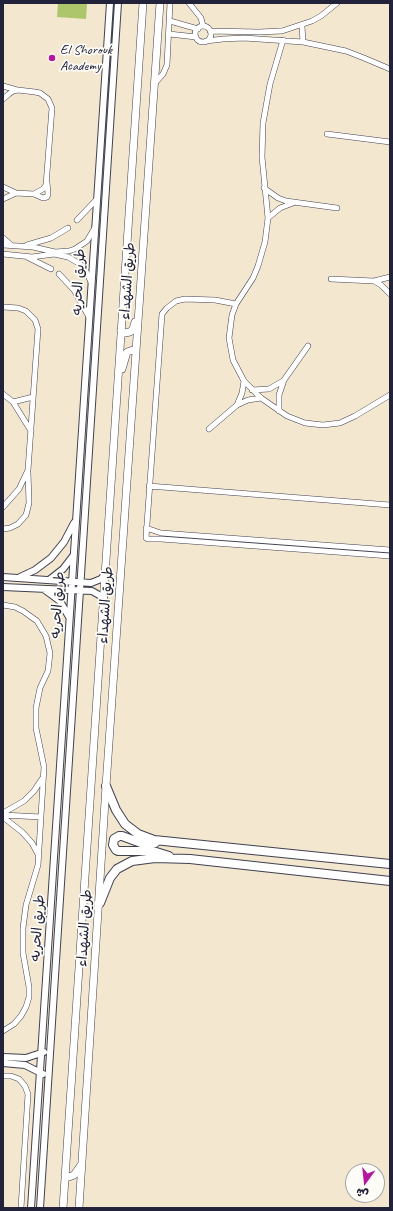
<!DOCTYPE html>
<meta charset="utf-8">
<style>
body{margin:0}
#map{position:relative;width:393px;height:1211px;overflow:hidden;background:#f3e7cf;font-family:Caveat,"Playpen Sans Arabic",sans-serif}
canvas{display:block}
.frame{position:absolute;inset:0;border:4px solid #22223b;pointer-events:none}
.north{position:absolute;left:345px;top:1163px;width:40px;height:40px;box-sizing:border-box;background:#fdfcf7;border:1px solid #a5a5ac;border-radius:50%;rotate:195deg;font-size:11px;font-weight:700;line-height:16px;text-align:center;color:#22223b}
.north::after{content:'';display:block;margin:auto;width:14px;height:18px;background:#b5179e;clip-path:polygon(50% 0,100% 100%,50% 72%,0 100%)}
</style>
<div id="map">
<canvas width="393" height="1211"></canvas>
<div class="frame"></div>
<div class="north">ش</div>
</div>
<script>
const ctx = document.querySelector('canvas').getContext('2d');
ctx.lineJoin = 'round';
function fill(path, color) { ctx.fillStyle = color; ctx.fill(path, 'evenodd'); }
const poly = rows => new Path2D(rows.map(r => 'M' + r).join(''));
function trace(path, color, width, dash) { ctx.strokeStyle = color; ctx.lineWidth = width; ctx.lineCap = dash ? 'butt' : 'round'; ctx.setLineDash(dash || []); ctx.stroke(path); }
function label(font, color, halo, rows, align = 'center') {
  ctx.font = font + ' Caveat,"Playpen Sans Arabic",sans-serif'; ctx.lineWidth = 3.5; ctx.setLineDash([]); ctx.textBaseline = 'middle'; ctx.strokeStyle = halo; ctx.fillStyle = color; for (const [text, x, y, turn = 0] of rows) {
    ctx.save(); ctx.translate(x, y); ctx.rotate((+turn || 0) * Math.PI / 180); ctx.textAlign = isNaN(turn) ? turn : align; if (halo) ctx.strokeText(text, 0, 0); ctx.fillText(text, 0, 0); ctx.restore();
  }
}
const green = poly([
 [58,3,87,4,86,19,57,17]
]);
const minor = poly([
 [189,3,201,18,203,26],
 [170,21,198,29],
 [302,26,303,42],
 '195 34a8 8 0 1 1 16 0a8 8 0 1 1-16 0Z',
 [210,31,259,32,282,31,312,21,321,16,337,3],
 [169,34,196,37],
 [283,40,270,84,263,123,262,157,268,218,265,242,258,266,253,278,236,304,232,315,229,338,233,360,244,381,261,398,287,416,305,423,323,425,340,423,355,416,390,395],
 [206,41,223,39,244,38,303,42,346,51,364,58,390,69],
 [155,83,163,74,167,65,170,3],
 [3,86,17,90],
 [3,99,9,94,13,91,18,90,35,92,40,93,48,99,52,108,46,185,43,189,34,194,16,193,3,187],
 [327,134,390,142],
 [264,188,278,198,286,201,337,208],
 [34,194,43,198,47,197,48,194,47,182],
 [3,199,16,193],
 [268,218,280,208,293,203],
 [77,220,97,199],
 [3,238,11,245],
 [3,245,33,247,55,252,69,251,75,249,87,241,94,229],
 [27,245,51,238,68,228],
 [3,254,32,257,54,254,68,257,80,264,85,269,91,282],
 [27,257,51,269],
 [59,274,74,290,89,317],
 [331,279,374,281,390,277],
 [374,281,381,285,390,294],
 [236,304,215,300,185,299,176,301,167,308,162,314,146,538,148,539,161,539,390,556],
 [3,307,18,308,26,311,35,320,38,329,28,470,19,489,3,507],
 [252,390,269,389,283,381],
 [3,394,13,402,31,431],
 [13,402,33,397],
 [237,405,242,393,244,381],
 [279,411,279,395,284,380,308,346],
 [209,429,237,405,248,400,261,398],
 [149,486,390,505],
 [146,528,161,533,390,550],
 [3,529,10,528,18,524,26,515,29,503,28,472],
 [3,605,15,607,23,611,37,621,46,636,50,653,48,671,40,688,36,708,36,728,44,767,38,865,26,905,23,928,23,953,29,987,29,997,26,1007,21,1016,14,1024,3,1031],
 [3,813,24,801,34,791,42,779],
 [3,815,41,817],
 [3,817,22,832,32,843,39,856],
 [3,1076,11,1076,19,1079,25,1086,28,1094,21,1208]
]);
const tertiary = poly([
 [3,577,91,583,101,579,105,574],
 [20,577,35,570,51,558,64,542,74,523],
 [49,580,63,569,73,556],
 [3,587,92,591,99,595,104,599],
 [45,590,60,601,69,617],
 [3,1057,26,1058,44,1052],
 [3,1063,25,1065,43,1074],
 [31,1208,110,3],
 [40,1208,118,3]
]);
const secondary = poly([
 [121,330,125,333,130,332,133,329,135,322],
 [122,369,127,352,133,350,136,352],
 [65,1175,69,1177,74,1175,81,1165],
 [63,1208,143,3],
 [79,1208,106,786,160,3]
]);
const primary = poly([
 [106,786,116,810,125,824,138,834,154,840,390,864],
 [155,843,141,843,122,836,119,836,114,839,113,845,116,850,118,851,153,851,169,856],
 [100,903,110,878,117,869,132,861,155,858,190,859,390,881]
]);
const markers = [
 [52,58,4,"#b5179e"]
];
const poiNames = [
 ["El Shorouk",60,50],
 ["Academy",60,66]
];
const streetNames = [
 ["طريق الشهداء",128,281,-86],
 ["طريق الحريه",79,282,-87],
 ["طريق الحريه",58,605,-86],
 ["طريق الشهداء",106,605,-86],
 ["طريق الحريه",38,928,-86],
 ["طريق الشهداء",85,928,-86]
];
fill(green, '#adc66b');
trace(minor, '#414051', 6);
trace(tertiary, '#414051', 8);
trace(secondary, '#414051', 8);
trace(primary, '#414051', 10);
trace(minor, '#fff', 5);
trace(tertiary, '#fff', 6);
trace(secondary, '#fff', 7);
trace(primary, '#fff', 8);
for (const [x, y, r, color] of markers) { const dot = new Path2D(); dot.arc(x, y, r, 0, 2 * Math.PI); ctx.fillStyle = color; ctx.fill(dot); trace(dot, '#fdfcf7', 1.5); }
label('14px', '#22223b', '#fdfcf7', poiNames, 'left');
label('14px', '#22223b', '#fdfcf7', streetNames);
</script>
